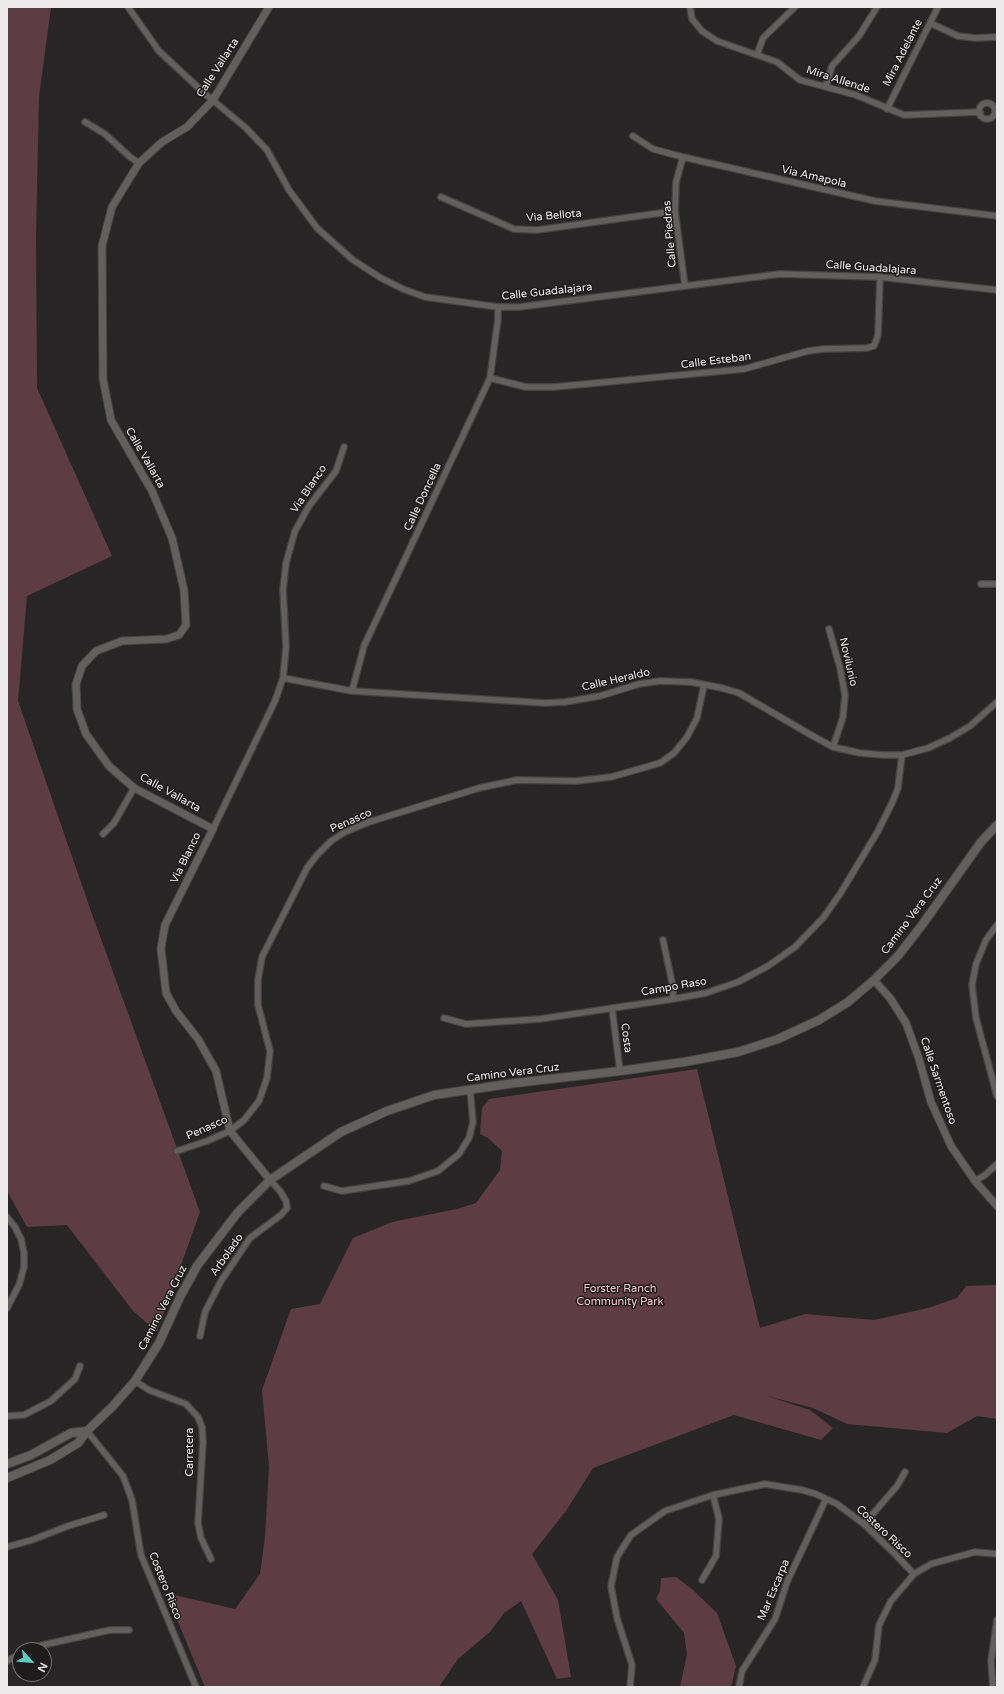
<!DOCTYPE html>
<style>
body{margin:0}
#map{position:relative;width:1004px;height:1694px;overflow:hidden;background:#282526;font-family:"Varela Round",sans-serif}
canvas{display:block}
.frame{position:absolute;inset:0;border:8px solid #eceaea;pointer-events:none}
.north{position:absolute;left:12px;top:1642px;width:40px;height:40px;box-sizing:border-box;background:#1f1b1c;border:1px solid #716e6e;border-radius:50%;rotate:117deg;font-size:11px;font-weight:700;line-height:16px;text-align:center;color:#eceaea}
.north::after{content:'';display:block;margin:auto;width:14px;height:18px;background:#58cec1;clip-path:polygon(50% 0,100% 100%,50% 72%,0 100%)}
</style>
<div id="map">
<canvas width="1004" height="1694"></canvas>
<div class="frame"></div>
<div class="north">N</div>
</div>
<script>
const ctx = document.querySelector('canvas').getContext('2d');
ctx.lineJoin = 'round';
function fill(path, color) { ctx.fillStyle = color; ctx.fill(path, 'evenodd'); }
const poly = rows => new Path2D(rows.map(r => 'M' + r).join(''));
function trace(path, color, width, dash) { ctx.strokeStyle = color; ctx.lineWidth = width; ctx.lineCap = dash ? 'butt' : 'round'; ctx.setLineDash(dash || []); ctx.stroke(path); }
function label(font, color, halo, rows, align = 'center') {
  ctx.font = font + ' "Varela Round",sans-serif'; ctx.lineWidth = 3; ctx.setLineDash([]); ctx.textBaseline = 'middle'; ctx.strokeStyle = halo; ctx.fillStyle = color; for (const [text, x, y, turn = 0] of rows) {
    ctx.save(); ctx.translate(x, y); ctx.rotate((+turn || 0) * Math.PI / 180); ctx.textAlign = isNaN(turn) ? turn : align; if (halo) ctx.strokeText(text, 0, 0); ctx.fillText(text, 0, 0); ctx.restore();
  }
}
const green = poly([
 [7,7,51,7,39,97,36,236,37,388,112,556,27,596,18,701,92,914,200,1212,157,1332,133,1311,67,1225,27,1227,7,1191],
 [697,1069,760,1328,805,1314,874,1320,928,1308,957,1298,966,1286,997,1285,997,1419,977,1416,947,1433,847,1424,813,1408,767,1396,810,1410,833,1428,821,1440,734,1415,593,1468,566,1511,532,1554,558,1600,571,1677,557,1679,521,1601,504,1613,490,1632,458,1659,439,1687,205,1687,166,1593,235,1609,260,1574,265,1537,269,1467,262,1390,291,1309,320,1304,353,1238,392,1222,457,1209,476,1203,500,1170,502,1151,488,1138,480,1134,482,1108,489,1099],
 [676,1577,693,1590,717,1613,736,1666,731,1687,680,1687,687,1654,684,1633,656,1599,660,1591,661,1578]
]);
const minor = poly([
 [128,7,159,51,203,92,246,128,267,150,289,190,317,228,353,260,381,278,403,289,425,297,498,307,519,307,780,274,880,277,997,290],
 [690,7,692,19,702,31,717,41,777,62,800,80,856,95,904,115,980,112],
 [930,23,958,36,975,38,997,37],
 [757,55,763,38,795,7],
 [826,86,832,66,859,36,877,7],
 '979 111a8 8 0 1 1 16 0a8 8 0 1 1-16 0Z',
 [887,109,938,7],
 [85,122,105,134,130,157,139,163],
 [633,136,653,149,683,157,875,201,997,216],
 [683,157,676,182,675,211,685,286],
 [441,197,514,229,537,230,675,211],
 [490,378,526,387,554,387,744,369,808,351,823,349,867,348,874,346,878,335,880,277],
 [981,584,997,584],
 [829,629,840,668,845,695,843,717,833,747],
 [283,678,352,691,545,703,565,702,600,696,639,684,660,681,691,682,722,688,739,693,811,735,833,747,860,753,883,755,902,755,928,748,950,738,970,726,997,702],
 [352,691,364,646,490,378,498,319,498,307],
 [213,829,275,701,283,678,286,647,283,590,286,563,295,531,309,506,336,471,344,447],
 [103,834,114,823,134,788],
 [997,925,986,940,976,964,972,985,976,1018,997,1096],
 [663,940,673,987,673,999],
 [612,1008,620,1071],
 [444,1018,466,1024,540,1019,673,999,706,993,738,982,768,966,795,947,823,918,840,894,878,831,892,803,898,788,902,755],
 [177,1151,207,1141,230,1131,244,1120,259,1101,267,1078,270,1051,258,1005,258,980,262,957,307,868,317,855,331,841,345,832,369,822,479,788,517,780,576,781,611,777,660,763,674,753,687,737,697,718,704,685],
 [975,1181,985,1175,997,1164],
 [324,1186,342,1191,409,1181,438,1171,459,1154,469,1138,473,1122,470,1089],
 [7,1217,15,1227,21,1239,24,1253,24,1267,19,1285,7,1308],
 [200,1336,205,1312,221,1281,250,1238,281,1215,287,1208,286,1201,280,1191,270,1180],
 [135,1381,149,1390,186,1404,198,1417,202,1427,203,1442,198,1523,201,1538,211,1559],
 [7,1416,24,1415,51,1401,75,1379,80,1366],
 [87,1431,123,1476,132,1500,141,1555,196,1687],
 [864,1524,897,1486,905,1472],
 [7,1547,32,1540,68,1526,104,1515],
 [702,1580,716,1556,719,1519,713,1495],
 [28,1650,34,1647,110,1630,129,1630],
 [7,1661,20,1654],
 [630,1687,632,1665,617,1618,611,1586,617,1557,631,1535,665,1511,713,1495,765,1484,802,1490,816,1494,837,1504,864,1524,894,1553,914,1574],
 [739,1687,742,1671,775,1619,787,1582,826,1499],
 [863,1687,875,1660,879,1625,891,1601,914,1574,931,1564,975,1552,997,1554],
 [993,1687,991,1661,997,1620]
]);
const tertiary = poly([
 [269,7,213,100,187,127,162,142,139,163,112,207,102,246,103,379,111,420,152,491,172,538,184,590,186,625,179,635,166,639,122,641,96,651,82,666,76,684,77,709,86,734,109,766,134,788,213,829,165,925,161,948,166,993,176,1011,198,1039,216,1071,230,1131,270,1180],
 [874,980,890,998,906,1023,919,1059,931,1102,951,1146,975,1181,997,1206]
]);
const secondary = poly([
 [7,1464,31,1455,71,1433,87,1431],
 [7,1478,50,1460,78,1443,87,1431,113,1406,135,1381,159,1343,180,1297,197,1266,238,1212,270,1180,341,1132,387,1111,434,1095,515,1083,620,1071,684,1062,738,1052,778,1039,819,1020,848,1002,874,980,898,956,922,925,981,842,997,825]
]);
const streetNames = [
 ["Mira Adelante",903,53,-63],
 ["Calle Vallarta",218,68,-57],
 ["Mira Allende",838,80,18],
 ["Via Amapola",814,177,13],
 ["Via Bellota",554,216,-5],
 ["Calle Piedras",670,234,-95],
 ["Calle Guadalajara",871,268,4],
 ["Calle Guadalajara",547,292,-6],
 ["Calle Esteban",716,361,-7],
 ["Calle Vallarta",145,458,60],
 ["Via Blanco",309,489,-56],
 ["Calle Doncella",423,497,-65],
 ["Novilunio",848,662,77],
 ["Calle Heraldo",616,680,-13],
 ["Calle Vallarta",170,793,29],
 ["Penasco",351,821,-24],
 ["Via Blanco",186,858,-64],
 ["Camino Vera Cruz",912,916,-53],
 ["Campo Raso",674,987,-10],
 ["Costa",626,1038,83],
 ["Camino Vera Cruz",513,1073,-7],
 ["Calle Sarmentoso",938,1081,71],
 ["Penasco",207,1128,-24],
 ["Arbolado",227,1255,-55],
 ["Camino Vera Cruz",163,1308,-63],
 ["Carretera",190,1452,-90],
 ["Costero Risco",884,1532,43],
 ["Costero Risco",165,1586,68],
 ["Mar Escarpa",774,1590,-67]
];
const parkNames = [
 ["Forster Ranch",620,1289],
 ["Community Park",620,1302]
];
fill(green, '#5e3c43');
trace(minor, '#464344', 8);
trace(tertiary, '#464344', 9);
trace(secondary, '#464344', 10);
trace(minor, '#635f5f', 5.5);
trace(tertiary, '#635f5f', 7);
trace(secondary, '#635f5f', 8);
label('11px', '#eceaea', '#1f1b1c', streetNames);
label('11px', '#f7c4ce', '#1f1b1c', parkNames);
</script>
